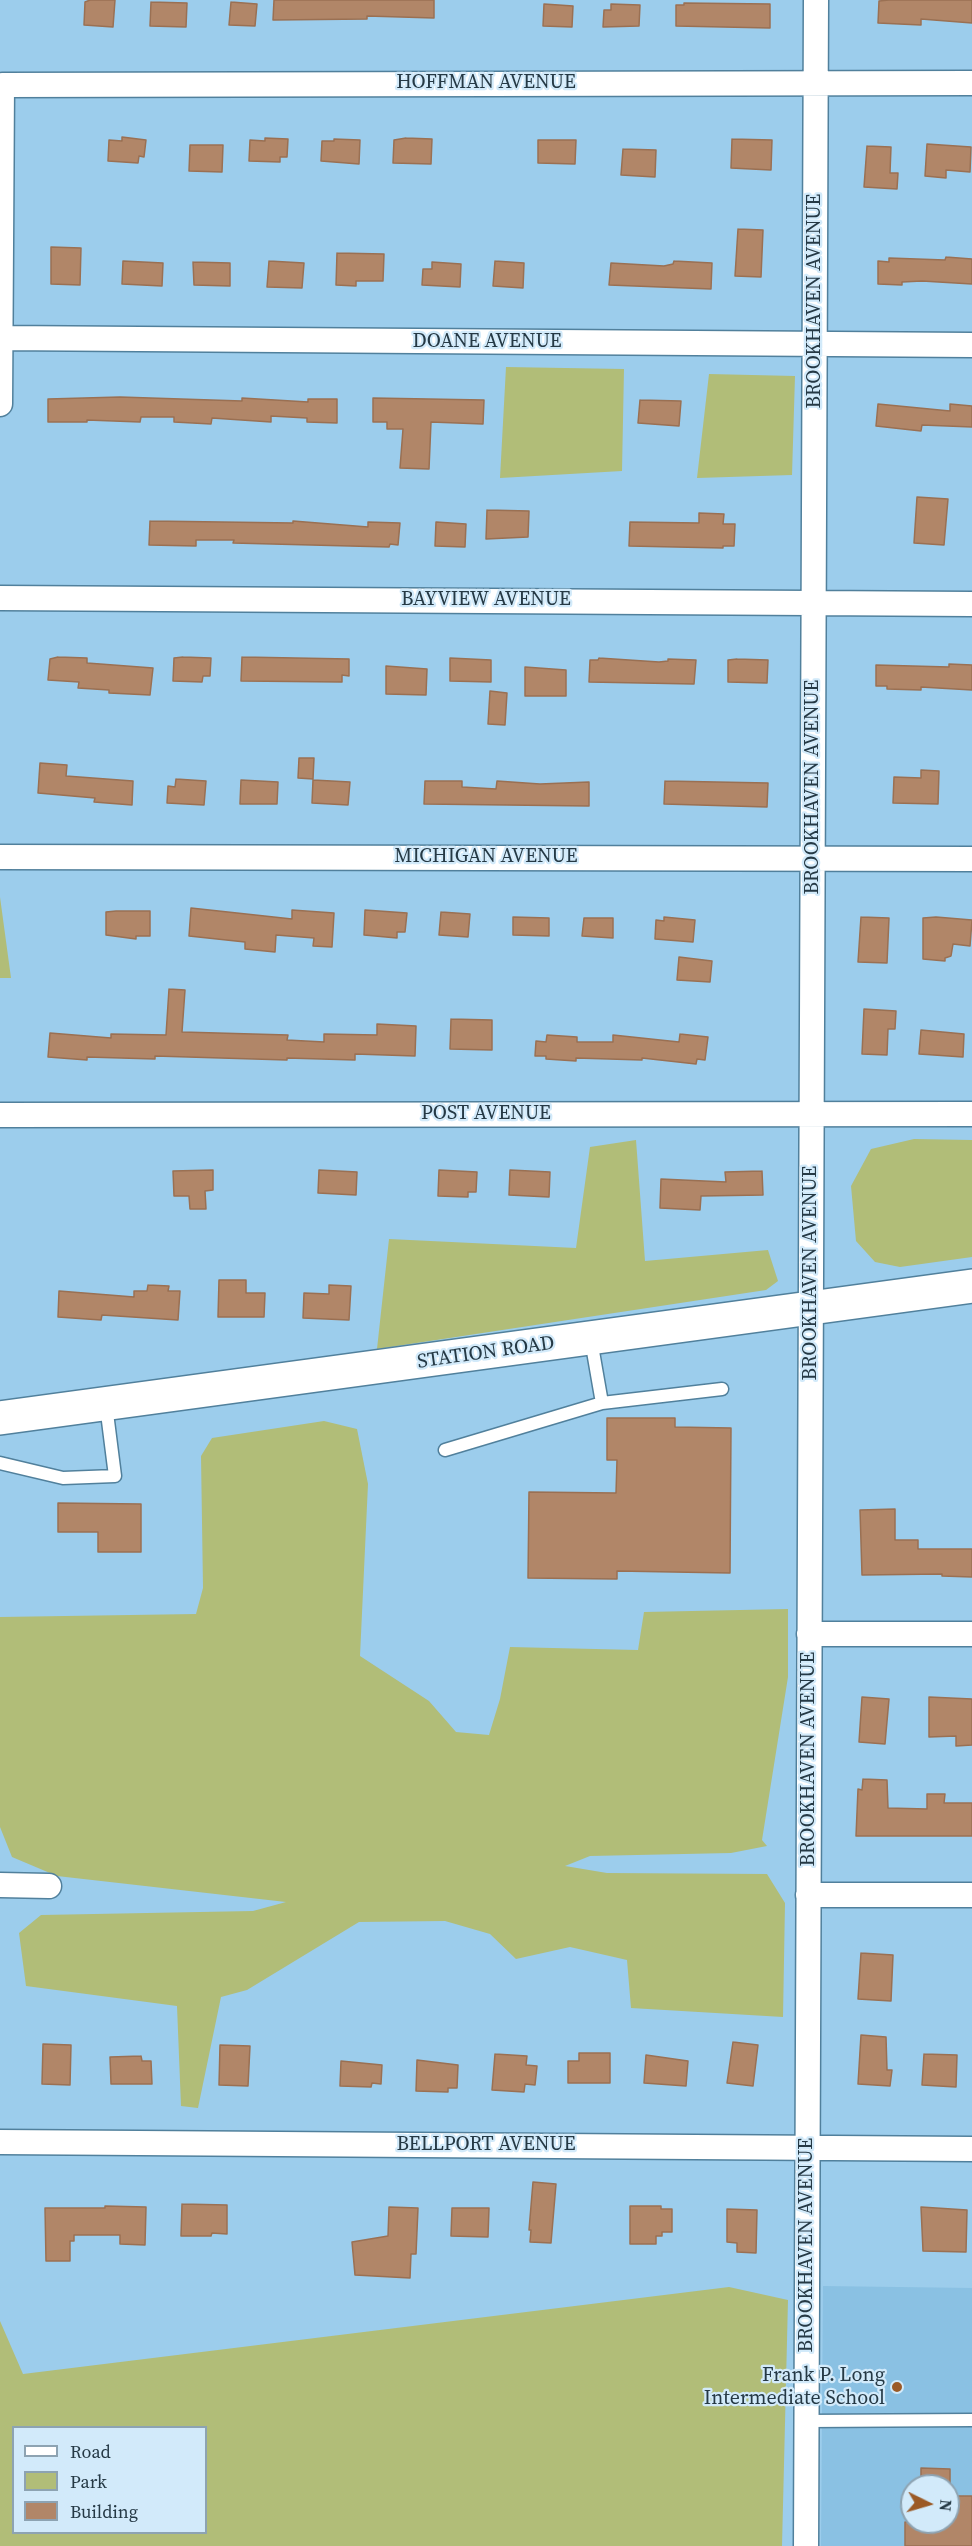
<!DOCTYPE html>
<style>
body{margin:0}
#map{position:relative;width:972px;height:2546px;overflow:hidden;background:#9ccdec;font-family:"Source Serif 4",serif}
canvas{display:block}
.legend{position:absolute;left:12px;top:2426px;width:195px;height:108px;box-sizing:border-box;background:#d2eafa;border:2px solid #8da3b2;margin:0;padding:8px 10px;list-style:none;font-size:18px;color:#253945}
.legend li{display:flex;align-items:center;gap:12px;height:30px}
.legend b{width:30px;border:2px solid #8da3b2}
.north{position:absolute;left:900px;top:2474px;width:60px;height:60px;box-sizing:border-box;background:#d2eafa;border:2px solid #8da3b2;border-radius:50%;rotate:95deg;font-size:16px;font-weight:700;line-height:24px;text-align:center;color:#253945}
.north::after{content:'';display:block;margin:auto;width:21px;height:27px;background:#9b5a26;clip-path:polygon(50% 0,100% 100%,50% 72%,0 100%)}
</style>
<div id="map">
<canvas width="972" height="2546"></canvas>
<ul class="legend">
<li><b style="height:8px;background:#fff"></b>Road</li>
<li><b style="height:16px;background:#b1bd78"></b>Park</li>
<li><b style="height:16px;background:#b18668"></b>Building</li>
</ul>
<div class="north">N</div>
</div>
<script>
const ctx = document.querySelector('canvas').getContext('2d');
ctx.lineJoin = 'round';
function fill(path, color) { ctx.fillStyle = color; ctx.fill(path, 'evenodd'); }
const poly = rows => new Path2D(rows.map(r => 'M' + r).join(''));
function trace(path, color, width, dash) { ctx.strokeStyle = color; ctx.lineWidth = width; ctx.lineCap = dash ? 'butt' : 'round'; ctx.setLineDash(dash || []); ctx.stroke(path); }
function label(font, color, halo, rows, align = 'center') {
  ctx.font = font + ' "Source Serif 4",serif'; ctx.lineWidth = 4.5; ctx.setLineDash([]); ctx.textBaseline = 'middle'; ctx.strokeStyle = halo; ctx.fillStyle = color; for (const [text, x, y, turn = 0] of rows) {
    ctx.save(); ctx.translate(x, y); ctx.rotate((+turn || 0) * Math.PI / 180); ctx.textAlign = isNaN(turn) ? turn : align; if (halo) ctx.strokeText(text, 0, 0); ctx.fillText(text, 0, 0); ctx.restore();
  }
}
const built = poly([
 [823,2286,972,2288,972,2546,821,2546],
 [912,2486,948,2486,948,2522,912,2522]
]);
const green = poly([
 [506,367,624,369,622,471,500,478],
 [709,374,795,376,792,475,697,478],
 [0,897,11,978,0,978],
 [914,1139,972,1140,972,1257,900,1267,875,1262,856,1241,851,1186,871,1149],
 [636,1140,645,1261,768,1250,778,1281,766,1290,377,1349,389,1239,576,1248,590,1147],
 [324,1421,357,1429,368,1484,360,1656,429,1701,456,1732,489,1735,500,1699,510,1647,638,1650,644,1612,788,1609,788,1677,762,1840,767,1846,731,1853,590,1856,565,1866,607,1873,767,1874,785,1903,783,2017,631,2008,627,1960,570,1947,516,1959,490,1934,445,1921,359,1922,247,1990,221,1997,198,2108,181,2106,177,2006,26,1986,19,1933,41,1915,253,1911,286,1902,57,1876,12,1857,0,1827,0,1617,196,1614,203,1588,201,1456,212,1438],
 [729,2287,788,2300,782,2546,0,2546,0,2321,23,2374],
 [14,2428,206,2428,206,2532,14,2532]
]);
const building = poly([
 [90,0,115,0,113,27,84,25,85,2,90,0],
 [274,0,434,0,434,18,367,16,367,19,273,20,274,0],
 [889,0,972,0,972,23,921,19,921,25,878,23,879,1,889,0],
 [151,2,187,3,186,27,150,26,151,2],
 [231,2,257,4,255,26,229,25,231,2],
 [684,3,770,4,770,28,676,26,676,5,684,5,684,3],
 [544,4,573,6,572,27,543,26,544,4],
 [611,4,640,5,639,26,603,27,604,10,611,10,611,4],
 [122,137,146,140,144,157,139,156,138,163,108,161,109,140,122,141,122,137],
 [265,138,288,139,287,157,280,157,280,162,249,161,250,140,265,141,265,138],
 [406,138,432,139,431,164,393,163,394,140,406,138],
 [334,139,360,140,359,164,321,161,322,141,334,141,334,139],
 [732,139,772,140,771,170,731,168,732,139],
 [538,140,576,140,575,164,538,163,538,140],
 [927,144,971,147,970,172,946,170,946,178,925,176,927,144],
 [190,145,223,145,222,172,189,171,190,145],
 [867,146,891,147,890,173,898,173,897,189,864,187,867,146],
 [623,149,656,150,655,177,621,175,623,149],
 [738,229,763,230,761,277,735,276,738,229],
 [51,247,81,248,80,285,51,284,51,247],
 [337,253,384,254,383,281,356,281,356,286,336,285,337,253],
 [946,257,972,259,972,284,922,281,902,282,902,285,878,284,878,261,889,262,889,258,945,260,946,257],
 [123,261,163,263,162,286,122,284,123,261],
 [269,261,304,263,302,288,267,287,269,261],
 [495,261,524,263,523,288,493,286,495,261],
 [674,261,712,263,711,289,609,285,611,263,664,266,673,264,674,261],
 [193,262,230,263,230,286,194,285,193,262],
 [432,262,461,264,460,287,422,285,423,269,432,269,432,262],
 [120,397,242,401,242,398,308,402,308,399,337,399,337,423,307,422,307,418,271,416,271,422,212,418,211,424,174,422,174,417,141,417,140,422,87,420,87,422,48,422,48,399,120,397],
 [373,398,484,400,483,424,431,422,429,469,400,468,403,429,387,429,387,422,373,422,373,398],
 [640,400,681,401,679,426,638,423,640,400],
 [878,404,950,411,950,404,972,406,972,427,922,425,921,431,876,426,878,404],
 [917,497,948,499,944,545,914,543,917,497],
 [487,510,529,511,528,537,486,539,487,510],
 [699,513,724,514,723,524,735,524,734,546,723,546,723,548,629,546,630,522,699,523,699,513],
 [150,521,293,523,293,521,368,527,368,522,400,523,398,545,390,544,389,547,233,543,234,540,196,540,196,546,149,545,150,521],
 [436,522,466,524,465,547,435,546,436,522],
 [58,657,87,658,87,663,153,668,150,695,109,693,109,690,78,688,79,682,48,680,50,659,58,657],
 [183,657,211,658,210,676,203,676,202,682,173,681,174,658,183,657],
 [242,657,349,659,349,676,342,675,342,682,241,681,242,657],
 [450,658,491,660,491,682,450,681,450,658],
 [599,658,659,662,668,661,668,659,696,660,694,684,589,682,590,660,598,660,599,658],
 [737,659,768,660,767,683,728,682,728,660,737,659],
 [949,664,972,665,972,690,921,687,921,690,887,689,887,686,876,686,876,665,949,667,949,664],
 [386,666,427,669,426,695,386,694,386,666],
 [525,667,566,670,566,696,525,696,525,667],
 [490,691,507,693,505,725,488,724,490,691],
 [299,758,314,758,313,779,298,778,299,758],
 [40,763,67,765,66,776,133,781,132,805,94,802,95,798,38,793,40,763],
 [921,770,939,771,938,804,893,803,894,777,921,778,921,770],
 [176,779,206,781,204,805,167,803,168,786,175,787,176,779],
 [241,780,278,782,277,804,240,804,241,780],
 [313,780,350,782,348,805,312,803,313,780],
 [425,781,462,781,462,787,496,789,497,781,540,784,589,782,589,806,424,804,425,781],
 [665,781,768,783,767,807,664,804,665,781],
 [191,908,292,919,292,910,334,913,332,947,313,946,314,938,276,935,275,952,245,949,245,942,189,936,191,908],
 [365,910,407,913,405,932,397,932,397,938,364,935,365,910],
 [116,911,150,911,150,936,136,936,136,939,106,935,106,912,116,911],
 [441,912,470,914,468,937,439,935,441,912],
 [513,917,549,918,549,936,513,935,513,917],
 [664,917,695,920,693,942,655,939,656,920,664,921,664,917],
 [861,917,889,918,887,963,858,962,861,917],
 [936,917,972,920,970,946,953,944,951,956,945,958,945,961,923,959,923,918,936,917],
 [584,918,613,918,613,938,582,936,584,918],
 [679,957,712,961,710,982,677,980,679,957],
 [169,989,185,990,182,1032,288,1035,287,1040,324,1042,324,1034,377,1035,377,1024,416,1026,415,1056,355,1054,355,1060,287,1058,287,1060,155,1056,155,1059,87,1057,87,1060,48,1057,50,1033,111,1038,111,1034,166,1035,169,989],
 [864,1009,896,1011,895,1029,888,1029,887,1055,862,1054,864,1009],
 [451,1019,492,1020,492,1050,450,1049,451,1019],
 [921,1030,964,1034,963,1057,919,1054,921,1030],
 [680,1034,708,1037,705,1060,697,1059,696,1064,642,1058,642,1060,576,1058,576,1061,546,1059,546,1056,535,1056,536,1041,546,1042,547,1035,577,1037,577,1042,613,1042,613,1035,679,1042,680,1034],
 [213,1170,213,1190,205,1191,206,1209,190,1209,189,1196,174,1196,173,1171,213,1170],
 [319,1170,357,1172,356,1195,318,1193,319,1170],
 [439,1170,477,1172,476,1192,468,1192,468,1197,438,1196,439,1170],
 [510,1170,550,1172,549,1197,509,1195,510,1170],
 [762,1171,763,1195,701,1196,700,1210,660,1208,661,1179,726,1182,725,1172,762,1171],
 [219,1280,246,1280,246,1293,265,1293,264,1317,218,1317,219,1280],
 [148,1285,169,1286,168,1291,180,1291,178,1320,102,1315,101,1320,58,1317,59,1291,134,1297,134,1291,147,1291,148,1285],
 [329,1285,351,1286,349,1320,303,1318,304,1293,329,1294,329,1285],
 [607,1418,675,1418,675,1427,731,1428,730,1573,617,1571,617,1579,528,1578,529,1492,616,1493,617,1460,607,1460,607,1418],
 [58,1503,141,1504,141,1552,98,1552,98,1532,58,1532,58,1503],
 [895,1509,895,1540,918,1540,918,1549,972,1549,972,1577,942,1576,942,1574,862,1575,860,1510,895,1509],
 [862,1697,889,1699,885,1744,859,1742,862,1697],
 [929,1697,972,1699,972,1745,956,1746,956,1736,929,1737,929,1697],
 [863,1779,887,1780,888,1808,927,1809,927,1794,945,1794,944,1803,972,1803,972,1836,856,1836,858,1789,862,1790,863,1779],
 [861,1953,893,1955,891,2001,858,1999,861,1953],
 [861,2035,886,2037,887,2070,892,2070,890,2086,858,2084,861,2035],
 [733,2042,758,2045,753,2086,727,2083,733,2042],
 [43,2044,71,2045,70,2085,42,2084,43,2044],
 [220,2045,250,2046,248,2086,219,2085,220,2045],
 [579,2053,610,2053,610,2083,568,2083,568,2061,579,2061,579,2053],
 [495,2054,527,2056,526,2065,537,2066,535,2085,525,2084,524,2092,492,2090,495,2054],
 [924,2054,957,2055,956,2087,922,2085,924,2054],
 [646,2055,688,2061,686,2086,644,2083,646,2055],
 [141,2056,142,2061,151,2061,152,2084,111,2084,110,2057,141,2056],
 [417,2060,458,2065,457,2088,448,2088,448,2092,416,2091,417,2060],
 [341,2061,382,2065,381,2084,372,2083,371,2087,340,2086,341,2061],
 [533,2182,556,2184,551,2243,530,2242,531,2230,529,2230,533,2182],
 [182,2204,227,2205,227,2234,212,2233,211,2236,181,2236,182,2204],
 [105,2206,146,2207,145,2245,120,2244,120,2235,74,2235,74,2241,70,2241,70,2261,46,2261,45,2208,105,2208,105,2206],
 [630,2206,661,2206,661,2209,672,2209,672,2232,662,2232,662,2236,656,2236,656,2244,630,2244,630,2206],
 [389,2207,418,2208,416,2254,411,2254,410,2278,355,2275,352,2242,388,2236,389,2207],
 [921,2207,967,2210,966,2252,923,2251,921,2207],
 [452,2208,489,2208,488,2237,451,2236,452,2208],
 [727,2209,757,2210,756,2253,737,2252,737,2243,727,2242,727,2209],
 [921,2468,950,2469,950,2486,921,2486,921,2468],
 [948,2496,972,2496,972,2546,905,2546,905,2522,948,2522,948,2496]
]);
const service = poly([
 [591,1340,602,1403,722,1389],
 [445,1450,602,1403],
 [0,1463,63,1478,115,1476,106,1405],
 [807,2421,972,2420]
]);
const minor = poly([
 [1,338,972,345],
 [0,404,2,85,972,83],
 [0,598,972,604],
 [0,857,972,859],
 [0,1115,972,1114],
 [809,1634,972,1634],
 [0,1885,49,1886],
 [808,1895,972,1895],
 [0,2142,972,2149],
 [806,2546,816,0]
]);
const secondary = poly([
 [0,1418,972,1286]
]);
const markers = [
 [897,2387,6,"#9b5a26"]
];
const streetNames = [
 ["HOFFMAN AVENUE",486,83],
 ["BROOKHAVEN AVENUE",815,301,-90],
 ["DOANE AVENUE",487,342],
 ["BAYVIEW AVENUE",486,600],
 ["BROOKHAVEN AVENUE",813,787,-90],
 ["MICHIGAN AVENUE",486,857],
 ["POST AVENUE",486,1114],
 ["BROOKHAVEN AVENUE",811,1273,-90],
 ["STATION ROAD",486,1353,-8],
 ["BROOKHAVEN AVENUE",809,1759,-90],
 ["BELLPORT AVENUE",486,2145],
 ["BROOKHAVEN AVENUE",807,2245,-90]
];
const poiNames = [
 ["Frank P. Long",885,2376],
 ["Intermediate School",885,2399]
];
fill(built, '#8ac1e3');
fill(green, '#b1bd78');
fill(building, '#b18668');
trace(building, '#9a7053', 1.5);
trace(service, '#51809c', 15);
trace(minor, '#51809c', 27);
trace(secondary, '#51809c', 36);
trace(service, '#fff', 12);
trace(minor, '#fff', 24);
trace(secondary, '#fff', 33);
for (const [x, y, r, color] of markers) { const dot = new Path2D(); dot.arc(x, y, r, 0, 2 * Math.PI); ctx.fillStyle = color; ctx.fill(dot); trace(dot, '#d2eafa', 2); }
label('20px', '#253945', '#d2eafa', streetNames);
label('20px', '#253945', '#d2eafa', poiNames, 'right');
</script>
